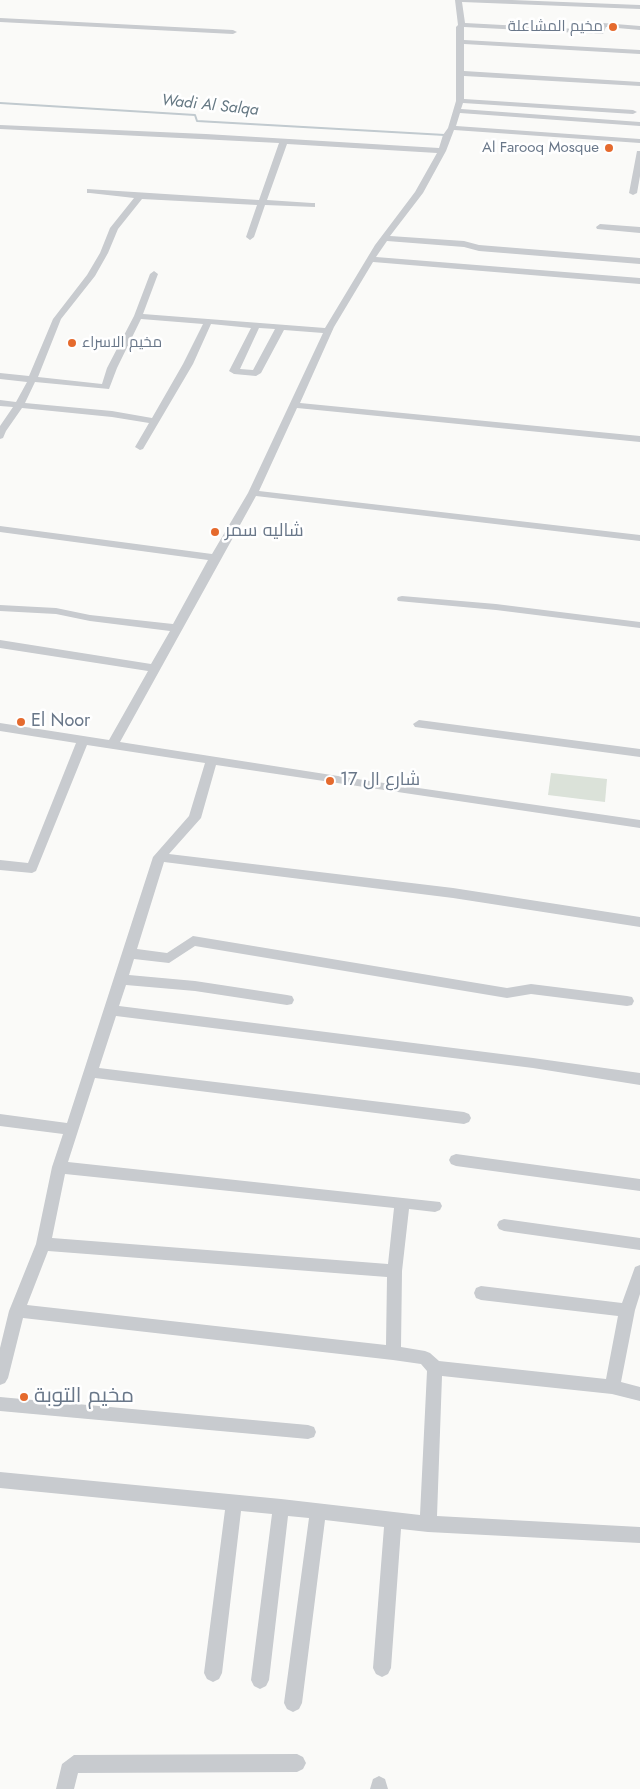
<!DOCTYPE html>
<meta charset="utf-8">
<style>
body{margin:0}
canvas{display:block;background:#fafaf8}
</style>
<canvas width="640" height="1789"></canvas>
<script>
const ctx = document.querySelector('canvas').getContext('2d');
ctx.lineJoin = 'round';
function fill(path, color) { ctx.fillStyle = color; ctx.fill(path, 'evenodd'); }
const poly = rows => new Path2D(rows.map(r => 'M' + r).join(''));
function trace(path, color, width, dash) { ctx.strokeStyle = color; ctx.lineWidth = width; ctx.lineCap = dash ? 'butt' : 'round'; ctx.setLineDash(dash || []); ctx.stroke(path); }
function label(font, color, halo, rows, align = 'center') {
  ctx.font = font + ' Jost,Cairo,sans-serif'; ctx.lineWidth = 5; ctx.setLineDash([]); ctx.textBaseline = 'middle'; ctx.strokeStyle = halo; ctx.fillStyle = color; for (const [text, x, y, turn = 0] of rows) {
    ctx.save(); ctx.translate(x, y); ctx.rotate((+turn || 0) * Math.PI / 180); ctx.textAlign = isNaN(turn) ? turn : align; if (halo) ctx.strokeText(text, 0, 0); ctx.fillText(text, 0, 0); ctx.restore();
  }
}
const green = poly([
 [551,773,607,779,605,802,548,795]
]);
const stream = poly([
 [0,103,195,115,197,121,445,135]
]);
const minor = poly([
 [455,0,512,0,640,5,640,9,462,2,465,23,597,30,600,23,603,23,640,26,640,30,606,27,603,34,600,34,464,27,464,40,640,50,640,54,464,44,464,71,640,82,640,86,464,76,464,99,633,110,637,112,633,114,463,103,461,109,640,122,640,126,460,113,456,126,640,139,640,143,454,130,446,151,423,193,390,236,464,241,479,245,640,258,640,264,479,251,464,247,387,241,376,257,640,278,640,284,373,262,334,327,300,403,640,436,640,442,297,408,259,491,640,535,640,541,256,496,120,742,370,781,640,820,640,828,216,765,201,818,169,854,453,888,640,917,640,927,453,898,164,862,137,949,167,953,193,936,507,988,531,984,627,996,632,997,634,1001,632,1005,627,1006,531,994,507,998,195,946,169,963,134,959,129,975,195,981,287,995,292,996,294,1000,292,1004,287,1005,195,991,126,985,119,1006,533,1058,640,1073,640,1085,533,1068,116,1016,99,1068,464,1112,469,1114,471,1118,469,1122,464,1124,95,1078,68,1162,440,1202,442,1206,440,1210,435,1212,409,1209,402,1271,401,1347,425,1351,430,1353,439,1361,606,1379,618,1316,481,1300,476,1298,474,1293,476,1288,481,1286,622,1303,635,1267,640,1265,640,1294,635,1310,621,1382,640,1387,640,1401,612,1394,442,1376,437,1516,640,1527,640,1543,428,1532,401,1529,391,1668,388,1674,382,1677,376,1674,373,1668,384,1527,325,1520,302,1703,299,1709,293,1712,287,1709,284,1703,309,1518,288,1516,269,1680,266,1686,260,1689,254,1686,251,1680,272,1514,241,1511,222,1673,219,1679,213,1682,207,1679,204,1673,225,1510,0,1488,0,1472,281,1499,420,1515,427,1371,421,1364,393,1360,23,1318,8,1378,5,1383,0,1385,0,1348,9,1311,36,1244,52,1167,63,1134,0,1126,0,1114,67,1123,153,857,189,816,205,763,87,745,36,871,32,873,0,870,0,860,28,863,76,743,0,731,0,723,109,740,148,671,0,648,0,640,151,664,170,631,90,621,56,614,0,611,0,605,56,608,90,615,173,624,208,560,0,532,0,526,212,554,248,493,323,333,284,330,261,373,256,376,234,374,229,371,251,328,211,324,193,364,143,449,140,450,135,447,149,423,112,417,22,408,6,431,3,438,0,439,0,426,13,407,0,406,0,400,16,402,27,382,0,379,0,373,29,376,53,319,87,275,100,253,110,228,134,198,90,193,87,193,87,189,259,200,279,143,0,129,0,125,206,134,439,148,443,135,448,128,456,101,456,27,458,25,455,0],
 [287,144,437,153,415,192,375,245,325,328,143,314,158,274,154,271,150,274,134,316,107,368,102,384,38,377,61,319,95,276,108,253,118,229,142,199,257,205,246,237,250,240,254,237,265,205,315,207,315,203,312,203,267,200,287,144],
 [141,319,203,324,183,364,152,418,112,411,25,403,35,382,109,389,117,368,141,319],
 [259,328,275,329,253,370,240,369,259,328],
 [65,1174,394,1208,388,1264,52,1238,65,1174],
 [48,1251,387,1277,386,1345,27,1305,48,1251],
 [0,18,233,30,237,32,233,34,0,22,0,18],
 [637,151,640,151,640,176,637,193,633,195,629,193,637,151],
 [600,224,640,227,640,233,597,229,596,227,600,224],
 [402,596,496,604,640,622,640,628,496,610,398,601,397,599,398,597,402,596],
 [419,720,640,749,640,757,415,727,413,724,419,720],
 [456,1154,640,1179,640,1191,456,1166,451,1164,449,1160,451,1156,456,1154],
 [504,1219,640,1238,640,1250,504,1231,499,1229,497,1225,499,1221,504,1219],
 [0,1397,308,1425,314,1427,316,1432,314,1437,308,1439,0,1411,0,1397],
 [297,1754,303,1757,306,1763,303,1769,297,1772,78,1773,74,1789,56,1789,62,1764,74,1755,297,1754],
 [379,1776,385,1779,388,1789,370,1789,373,1779,379,1776]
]);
const markers = [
 [613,27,5,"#e56a2d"],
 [609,148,5,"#e56a2d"],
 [72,343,5,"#e56a2d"],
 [215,532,5,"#e56a2d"],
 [21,722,5,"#e56a2d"],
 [330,781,5,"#e56a2d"],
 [24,1397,5,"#e56a2d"]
];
const farPoinames = [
 ["مخيم المشاعلة",603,27],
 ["Al Farooq Mosque",599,148],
 ["مخيم الاسراء",82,343,"left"]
];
const farWaternames = [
 ["Wadi Al Salqa",210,106,6]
];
const poiNames = [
 ["شاليه سمر",225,532],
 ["El Noor",31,722],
 ["شارع ال 17",340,781]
];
const nearPoinames = [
 ["مخيم التوبة",34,1397]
];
fill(green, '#dbe2d9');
trace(stream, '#c1cacf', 2);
fill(minor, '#c8cbcf');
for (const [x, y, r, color] of markers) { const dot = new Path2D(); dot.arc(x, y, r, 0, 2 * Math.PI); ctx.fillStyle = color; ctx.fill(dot); trace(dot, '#fff', 2); }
label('15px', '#697789', '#fff', farPoinames, 'right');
label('italic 16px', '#657883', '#fff', farWaternames);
label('18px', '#697789', '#fff', poiNames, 'left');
label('21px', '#697789', '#fff', nearPoinames, 'left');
</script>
